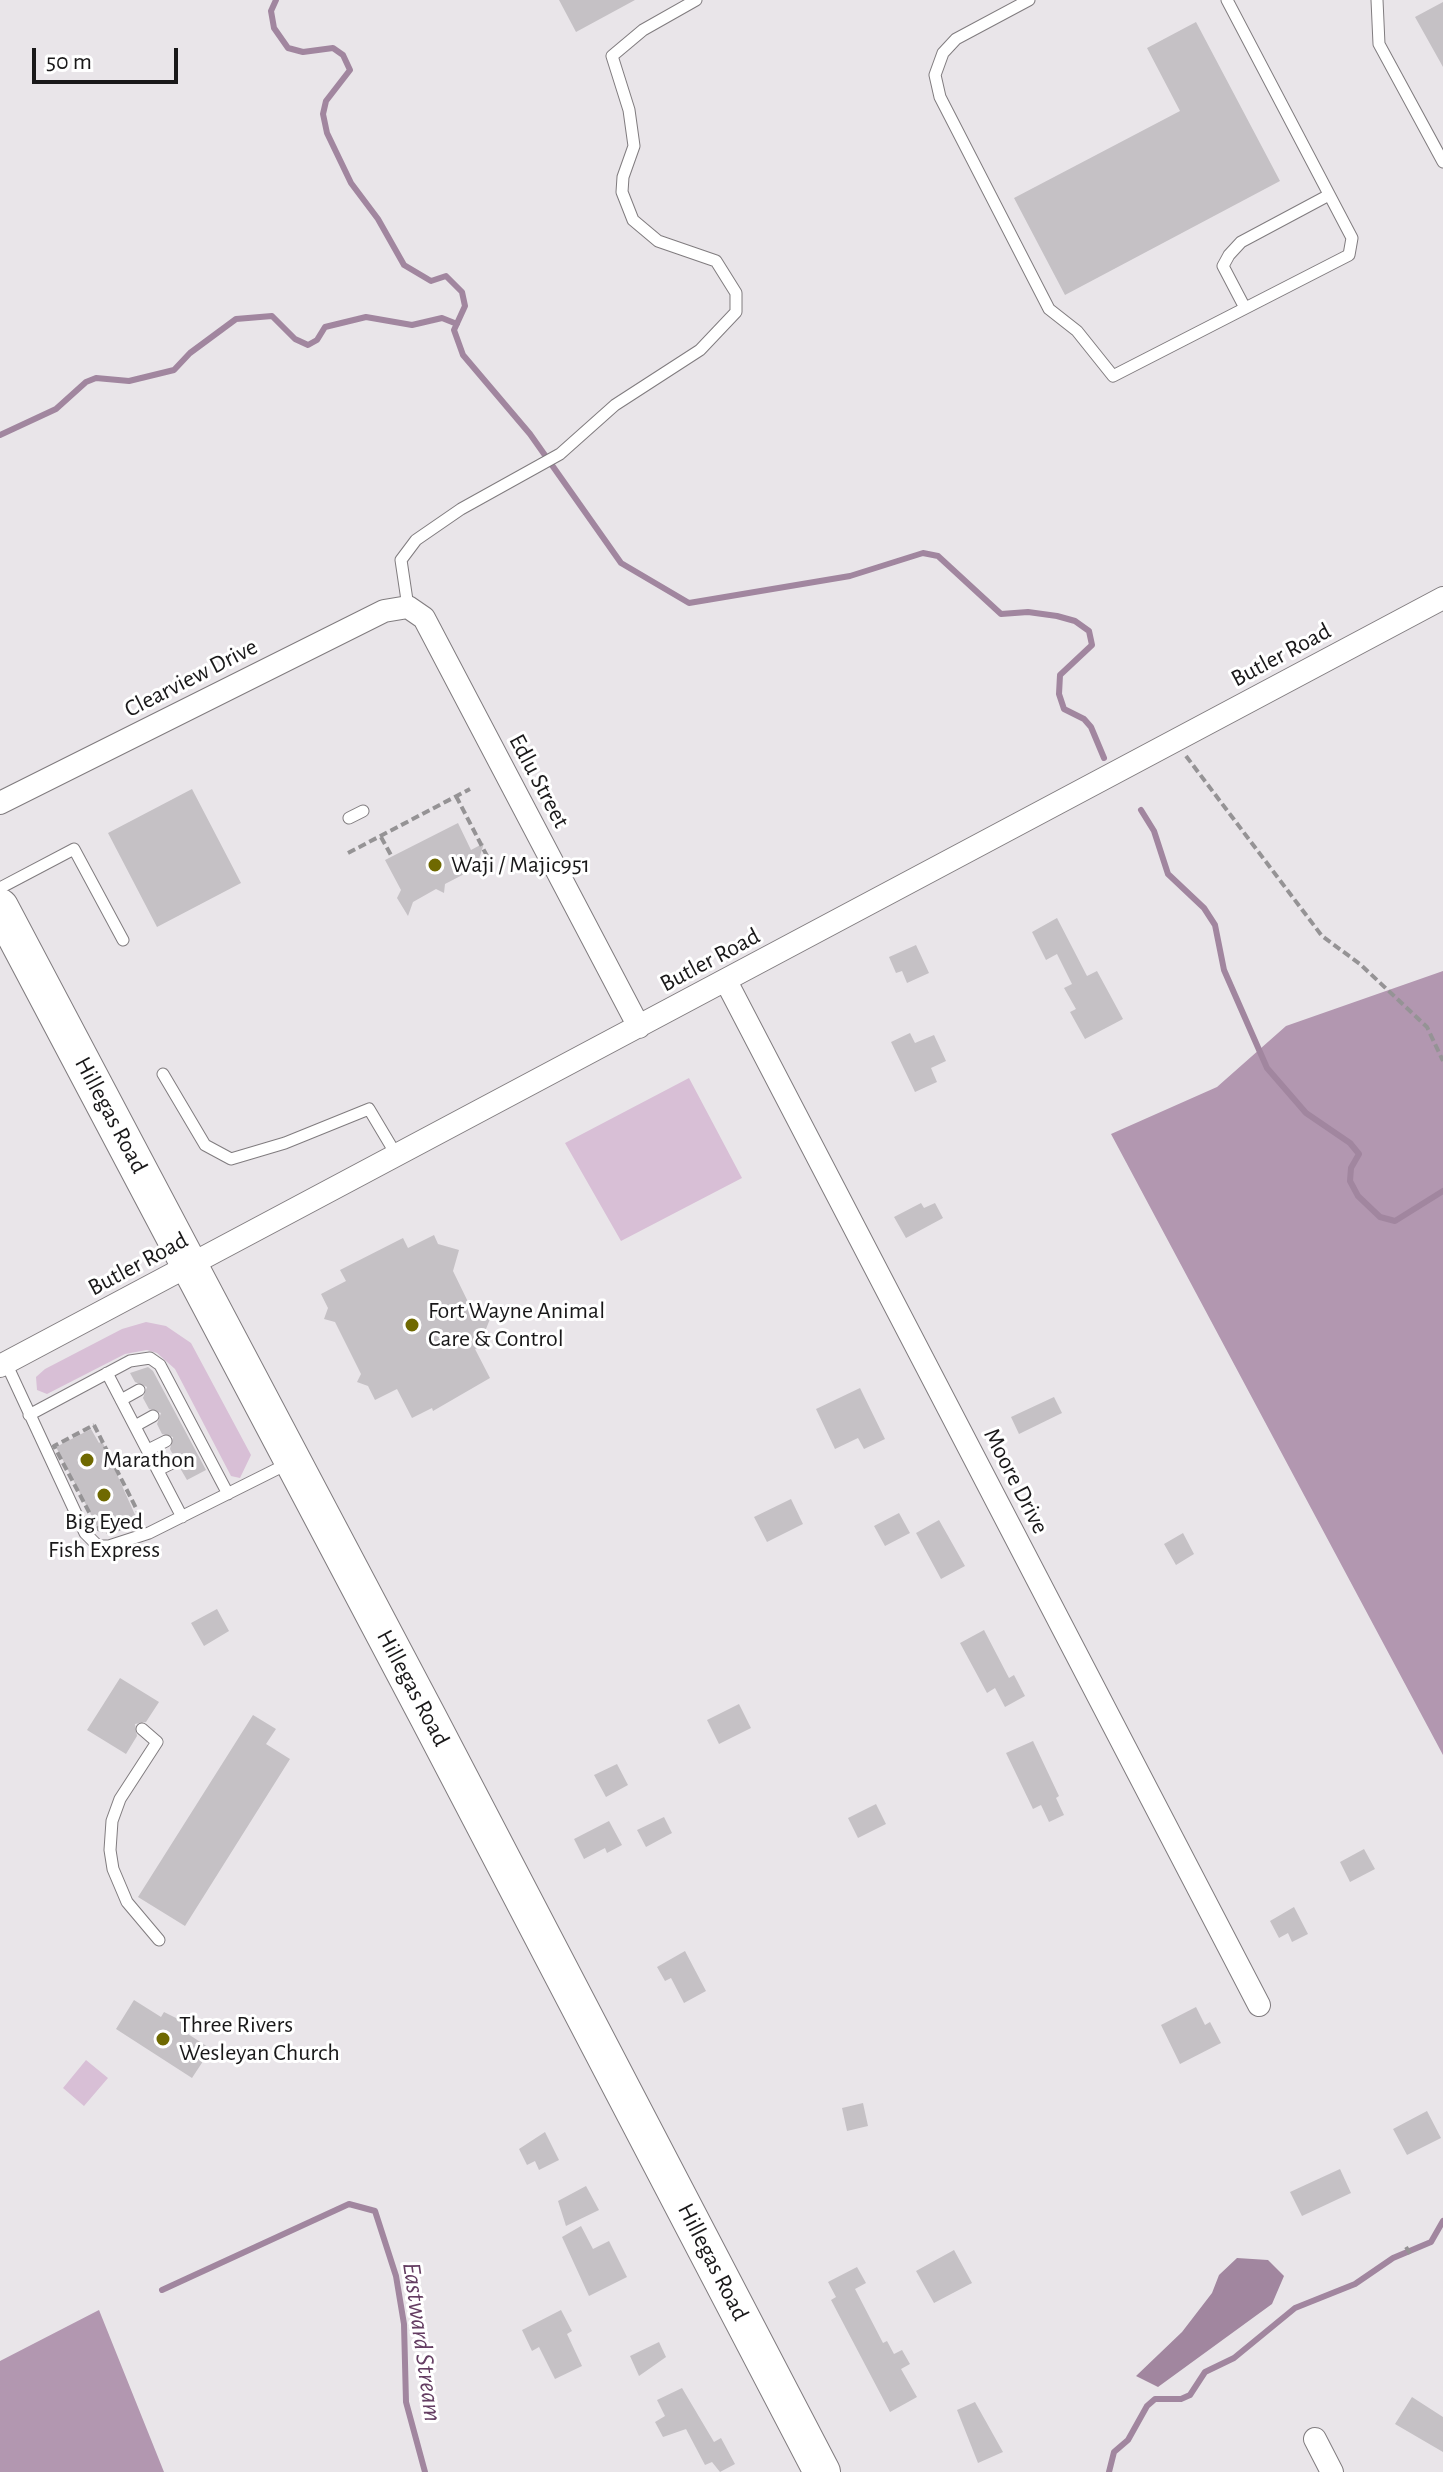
<!DOCTYPE html>
<style>
body{margin:0}
#map{position:relative;width:1443px;height:2472px;overflow:hidden;background:#e9e5e9;font-family:"Alegreya Sans",sans-serif}
canvas{display:block}
.scale{position:absolute;left:32px;top:48px;width:146px;height:36px;box-sizing:border-box;border:4px solid #191819;border-top:0;padding-left:10px;font-size:24px;line-height:28px;white-space:nowrap;color:#191819;-webkit-text-stroke:6px #fff;paint-order:stroke}
</style>
<div id="map">
<canvas width="1443" height="2472"></canvas>
<div class="scale">50 m</div>
</div>
<script>
const ctx = document.querySelector('canvas').getContext('2d');
ctx.lineJoin = 'round';
function fill(path, color) { ctx.fillStyle = color; ctx.fill(path, 'evenodd'); }
const poly = rows => new Path2D(rows.map(r => 'M' + r).join(''));
function trace(path, color, width, dash) { ctx.strokeStyle = color; ctx.lineWidth = width; ctx.lineCap = dash ? 'butt' : 'round'; ctx.setLineDash(dash || []); ctx.stroke(path); }
function label(font, color, halo, rows, align = 'center') {
  ctx.font = font + ' "Alegreya Sans",sans-serif'; ctx.lineWidth = 6; ctx.setLineDash([]); ctx.textBaseline = 'middle'; ctx.strokeStyle = halo; ctx.fillStyle = color; for (const [text, x, y, turn = 0] of rows) {
    ctx.save(); ctx.translate(x, y); ctx.rotate((+turn || 0) * Math.PI / 180); ctx.textAlign = isNaN(turn) ? turn : align; if (halo) ctx.strokeText(text, 0, 0); ctx.fillText(text, 0, 0); ctx.restore();
  }
}
const green = poly([
 [689,1078,742,1178,621,1241,565,1143],
 [146,1322,166,1326,191,1343,251,1455,240,1478,231,1476,175,1369,157,1353,147,1350,125,1354,47,1394,37,1390,36,1377,45,1369,122,1329],
 [86,2060,108,2078,84,2106,63,2088]
]);
const forest = poly([
 [1443,971,1443,1755,1111,1134,1217,1087,1286,1026],
 [99,2310,164,2472,0,2472,0,2361]
]);
const water = poly([
 [1237,2258,1268,2260,1284,2276,1272,2304,1158,2387,1136,2376,1182,2332,1212,2293,1219,2275]
]);
const stream = poly([
 [276,0,271,11,274,28,288,48,303,52,333,48,343,55,350,70,326,101,323,114,327,133,351,183,378,219,404,265,431,281,446,276,462,292,465,306,454,330,463,355,530,434,621,563,689,603,850,576,923,553,938,556,1001,614,1028,612,1057,616,1075,621,1089,631,1092,645,1060,675,1059,694,1064,709,1084,719,1091,727,1104,758],
 [0,435,56,409,86,382,96,378,129,381,174,370,190,353,236,319,272,316,295,339,308,345,317,340,325,327,366,317,412,325,442,318,457,324],
 [1141,810,1154,831,1168,874,1204,908,1215,925,1224,970,1267,1068,1306,1113,1350,1143,1359,1154,1351,1168,1350,1181,1358,1196,1380,1217,1395,1221,1443,1191],
 [162,2290,349,2204,375,2211,396,2276,404,2324,406,2402,425,2472],
 [1109,2472,1114,2452,1128,2440,1147,2406,1155,2399,1181,2399,1190,2395,1205,2372,1234,2358,1295,2308,1355,2284,1393,2258,1431,2242,1443,2221]
]);
const building = poly([
 [559,0,635,0,576,32],
 [1443,2,1443,67,1415,17],
 [1196,22,1280,181,1065,295,1014,198,1180,111,1147,48],
 [192,789,241,883,157,927,108,833],
 [458,823,471,850,484,843,479,859,488,875,472,870,445,884,444,893,436,889,413,902,408,916,397,898,401,890,385,860],
 [1057,918,1087,976,1097,971,1123,1019,1085,1039,1070,1012,1076,1009,1064,988,1072,984,1057,954,1046,960,1032,932],
 [916,945,929,973,907,983,902,971,896,973,889,957],
 [910,1033,915,1043,934,1035,946,1061,931,1068,937,1082,915,1092,891,1042],
 [921,1203,924,1208,935,1203,943,1218,906,1238,894,1217],
 [434,1235,438,1244,459,1250,453,1271,470,1306,492,1314,484,1334,488,1342,475,1349,490,1378,433,1411,432,1408,412,1418,397,1389,375,1400,368,1386,357,1382,361,1374,335,1322,324,1319,328,1308,321,1294,346,1281,340,1270,403,1238,408,1248],
 [148,1367,153,1371,206,1470,187,1480,180,1468,183,1457,172,1453,170,1449,173,1437,162,1434,157,1424,161,1413,149,1409,143,1398,147,1387,135,1382,130,1373],
 [860,1388,885,1439,864,1449,858,1438,835,1449,816,1409],
 [1054,1397,1062,1413,1019,1434,1011,1417],
 [91,1429,99,1443,102,1441,136,1517,111,1532,98,1528,56,1447],
 [791,1499,803,1524,767,1542,754,1517],
 [899,1513,910,1533,885,1546,874,1526],
 [939,1520,965,1566,941,1579,916,1533],
 [1183,1533,1194,1554,1176,1565,1164,1544],
 [217,1609,229,1631,204,1646,191,1623],
 [984,1630,1009,1678,1014,1675,1025,1696,1005,1707,995,1688,987,1693,960,1643],
 [120,1678,159,1702,146,1722,135,1724,137,1736,126,1754,87,1730],
 [739,1704,751,1728,719,1744,707,1720],
 [253,1715,276,1729,266,1744,290,1759,185,1926,138,1897],
 [1033,1741,1059,1796,1056,1798,1064,1815,1049,1822,1041,1805,1033,1809,1006,1753],
 [617,1764,628,1785,606,1797,594,1775],
 [876,1804,886,1824,858,1838,848,1818],
 [664,1817,672,1833,646,1847,637,1830],
 [609,1821,622,1845,607,1853,605,1848,584,1859,574,1839],
 [1364,1849,1375,1869,1350,1882,1340,1862],
 [1294,1907,1308,1934,1292,1942,1288,1933,1279,1938,1270,1921],
 [685,1951,706,1991,684,2003,671,1978,665,1981,657,1967],
 [134,2000,161,2017,164,2012,184,2022,188,2027,185,2032,211,2049,192,2078,116,2029],
 [1196,2007,1205,2025,1210,2022,1221,2043,1180,2064,1161,2025],
 [863,2103,868,2126,847,2131,842,2108],
 [1427,2111,1441,2138,1407,2155,1393,2129],
 [545,2132,559,2160,539,2170,535,2161,527,2165,519,2149],
 [1340,2169,1351,2193,1302,2216,1290,2192],
 [586,2186,599,2210,566,2226,558,2201],
 [581,2226,593,2249,609,2241,627,2277,589,2296,562,2237],
 [954,2250,972,2283,934,2303,916,2271],
 [857,2267,866,2283,855,2289,883,2343,887,2341,894,2354,902,2350,910,2364,901,2369,917,2397,890,2412,831,2300,836,2297,828,2282],
 [561,2310,572,2331,567,2334,582,2366,555,2379,539,2347,532,2351,522,2330],
 [659,2342,666,2357,639,2376,630,2356],
 [682,2388,714,2442,721,2438,735,2464,720,2472,712,2462,705,2465,686,2429,663,2437,655,2422,665,2416,657,2400],
 [1412,2397,1443,2417,1443,2452,1395,2424],
 [975,2402,1003,2452,978,2463,957,2410]
]);
const path = poly([
 [1186,756,1322,936,1360,964,1427,1027,1443,1061],
 [456,796,487,856,481,863],
 [381,837,392,857],
 [348,853,470,789],
 [94,1425,140,1516,112,1533,98,1529,54,1446,94,1425],
 [1406,2247,1411,2255]
]);
const lane = poly([
 [1029,0,956,39,943,53,935,75,940,97,1049,309,1077,331,1113,376,1349,255,1352,238,1227,0],
 [1377,0,1379,44,1443,162],
 [1245,308,1223,266,1229,255,1241,242,1329,195],
 [408,607,401,560,416,540,461,509,560,454,615,405,700,350,736,312,736,293,716,261,658,241,633,220,622,192,623,177,634,146,629,110,612,56,643,30,696,0],
 [349,818,363,811],
 [0,888,74,849,123,940],
 [163,1074,205,1145,231,1159,285,1143,369,1109,397,1156],
 [6,1363,85,1533,98,1546,109,1546,149,1533,289,1463],
 [107,1373,182,1517],
 [121,1400,139,1390],
 [29,1415,130,1361,150,1358,160,1365,228,1494],
 [135,1426,153,1416],
 [148,1450,166,1441],
 [158,1470,176,1461],
 [142,1729,157,1742,120,1799,112,1821,110,1850,113,1869,127,1902,159,1940]
]);
const street = poly([
 [0,803,384,611,408,607,424,618,639,1027],
 [726,981,1259,2005],
 [0,1366,1443,598],
 [1315,2439,1332,2472]
]);
const primary = poly([
 [0,907,428,1717,822,2472]
]);
const markers = [
 [435,865,8,"#6f6901"],
 [412,1325,8,"#6f6901"],
 [87,1460,8,"#6f6901"],
 [104,1495,8,"#6f6901"],
 [163,2039,8,"#6f6901"]
];
const streetNames = [
 ["Butler Road",1281,655,-28],
 ["Clearview Drive",191,678,-27],
 ["Edlu Street",539,781,62],
 ["Butler Road",710,960,-28],
 ["Hillegas Road",111,1115,62],
 ["Butler Road",138,1264,-28],
 ["Moore Drive",1016,1481,63],
 ["Hillegas Road",413,1688,62],
 ["Hillegas Road",713,2262,63]
];
const poiNames = [
 ["Waji / Majic951",451,865],
 ["Fort Wayne Animal",428,1311],
 ["Care & Control",428,1339],
 ["Marathon",103,1460],
 ["Big Eyed",104,1522,"center"],
 ["Fish Express",104,1550,"center"],
 ["Three Rivers",179,2025],
 ["Wesleyan Church",179,2053]
];
const waterNames = [
 ["Eastward Stream",422,2342,82]
];
fill(green, '#d8bfd6');
fill(forest, '#b297b0');
fill(water, '#a1869f');
trace(stream, '#a1869f', 6);
fill(building, '#c5c1c5');
trace(lane, '#807c7f', 13);
trace(street, '#807c7f', 24);
trace(primary, '#807c7f', 38);
trace(path, '#959395', 4, [8, 4]);
trace(lane, '#fff', 11);
trace(street, '#fff', 22);
trace(primary, '#fff', 36);
for (const [x, y, r, color] of markers) { const dot = new Path2D(); dot.arc(x, y, r, 0, 2 * Math.PI); ctx.fillStyle = color; ctx.fill(dot); trace(dot, '#fff', 3); }
label('24px', '#191819', '#fff', streetNames);
label('24px', '#191819', '#fff', poiNames, 'left');
label('italic 26px', '#643d62', '#fff', waterNames);
</script>
